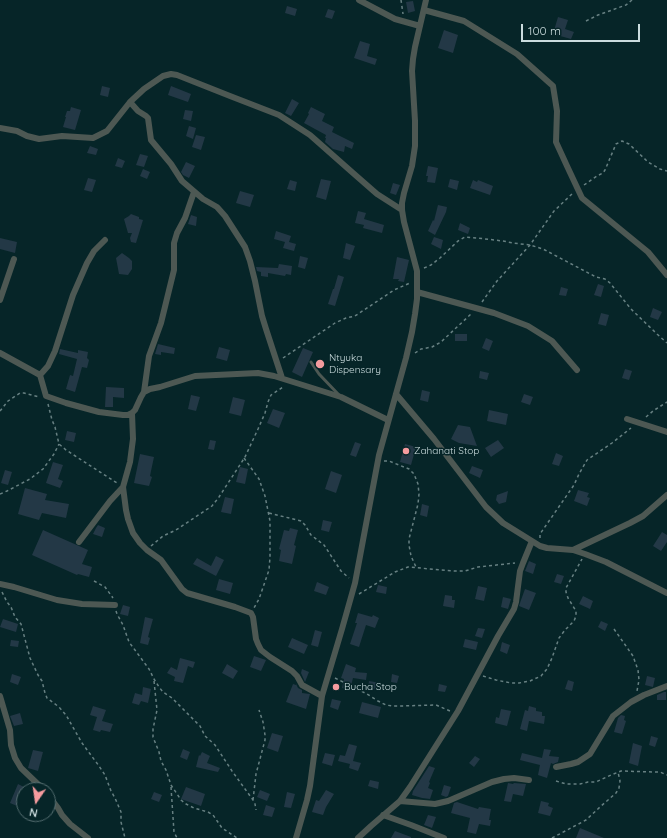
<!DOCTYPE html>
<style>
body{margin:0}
#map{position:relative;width:667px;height:838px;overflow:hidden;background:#062528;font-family:Quicksand,sans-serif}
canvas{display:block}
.north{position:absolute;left:16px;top:782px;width:40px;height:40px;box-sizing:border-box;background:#062528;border:1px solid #556e71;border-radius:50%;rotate:193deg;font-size:11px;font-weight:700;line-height:16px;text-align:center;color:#cbdcde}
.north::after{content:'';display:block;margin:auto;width:14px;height:18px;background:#f59b9e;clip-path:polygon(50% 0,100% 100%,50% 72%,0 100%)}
.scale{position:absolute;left:521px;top:24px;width:119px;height:18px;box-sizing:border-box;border:2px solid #cbdcde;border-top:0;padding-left:5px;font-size:12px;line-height:14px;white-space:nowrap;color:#cbdcde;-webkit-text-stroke:3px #062528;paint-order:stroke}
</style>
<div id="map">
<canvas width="667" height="838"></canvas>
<div class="north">N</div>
<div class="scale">100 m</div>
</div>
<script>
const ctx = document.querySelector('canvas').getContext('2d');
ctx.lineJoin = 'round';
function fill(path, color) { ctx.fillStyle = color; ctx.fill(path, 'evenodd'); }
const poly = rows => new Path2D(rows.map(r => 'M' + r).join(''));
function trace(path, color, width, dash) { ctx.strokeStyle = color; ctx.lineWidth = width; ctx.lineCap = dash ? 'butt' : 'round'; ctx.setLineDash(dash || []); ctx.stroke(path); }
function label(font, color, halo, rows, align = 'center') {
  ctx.font = font + ' Quicksand,sans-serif'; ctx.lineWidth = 3; ctx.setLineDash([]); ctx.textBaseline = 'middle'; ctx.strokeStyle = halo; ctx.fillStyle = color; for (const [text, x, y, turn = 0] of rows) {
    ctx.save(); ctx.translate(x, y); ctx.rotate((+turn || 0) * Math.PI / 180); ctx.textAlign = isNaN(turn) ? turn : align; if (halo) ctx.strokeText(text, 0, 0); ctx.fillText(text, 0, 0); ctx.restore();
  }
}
const building = poly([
 [413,1,415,11,408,13,406,2],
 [287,6,297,9,295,16,285,13],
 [328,9,335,11,332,19,325,17],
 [558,17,568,20,565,29,574,32,571,39,553,34],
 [444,30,458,35,453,53,438,48],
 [360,41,370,44,367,56,377,59,375,65,354,58],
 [102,86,110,88,108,97,100,95],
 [171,86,191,94,188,102,168,95],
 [292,99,299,103,291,116,285,113],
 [71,107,81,110,75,130,63,127,66,117,65,117,67,111,70,111],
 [311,107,325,114,322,121,334,127,332,132,354,143,352,149,345,146,344,152,333,149,325,142,326,138,325,138,326,135,304,123,309,114,308,113],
 [185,110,193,111,191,121,183,119],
 [189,126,196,128,193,139,186,136],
 [196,135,205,137,201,150,192,147],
 [90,146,98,149,96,155,87,153],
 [140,154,148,156,144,167,136,165],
 [118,158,125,161,122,168,115,166],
 [186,162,195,166,189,178,183,175,181,172],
 [428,166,438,168,435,183,427,182,428,176,426,176],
 [143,169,150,172,147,179,140,176],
 [88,178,96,180,92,192,84,190],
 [321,179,331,181,326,200,316,197],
 [450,179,459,181,457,190,448,187],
 [290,180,297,182,295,191,287,189],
 [473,180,477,182,478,180,493,186,490,195,470,188],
 [393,183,400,185,396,195,390,193],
 [240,191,254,195,250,207,236,203],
 [438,205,447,207,446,212,435,235,428,231,433,220,434,221],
 [358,211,366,213,364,219,384,225,382,233,363,228,364,225,355,223],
 [131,214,139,217,139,219,143,220,136,243,131,242,130,238,132,233,128,233,124,219,129,216],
 [191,215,197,217,196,226,188,224],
 [460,223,470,228,468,234,458,230],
 [276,231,291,236,289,242,296,244,294,251,283,248,285,242,274,239],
 [434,237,443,240,441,249,431,244],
 [0,238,17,242,15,253,0,249],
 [346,243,355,246,350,260,343,258],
 [122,253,129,258,132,261,132,269,128,275,119,274,116,258],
 [300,256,308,258,305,269,298,267],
 [397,257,409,260,404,282,398,281,399,279,393,279],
 [279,264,292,266,291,275,286,274,285,276,268,273,268,277,261,276,261,272,257,271,256,267,278,268],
 [338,275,344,277,335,306,328,304,333,289,334,289],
 [598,284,604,286,601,297,594,295],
 [561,287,568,289,566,296,559,295],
 [653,308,662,312,658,320,650,317],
 [601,313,609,315,606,326,598,324],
 [455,334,467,334,467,341,455,341],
 [486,338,493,341,489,351,482,348],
 [158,344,175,348,174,354,161,352,161,355,155,354],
 [219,347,230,350,227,361,216,358],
 [303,348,313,352,302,377,292,372],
 [60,349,78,353,78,350,88,352,87,358,89,360,87,368,82,367,75,392,66,389,70,375,73,376,77,359,59,354],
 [625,369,632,371,629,380,622,378],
 [480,371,489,373,487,380,479,378],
 [106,387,124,388,124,398,113,397,113,407,105,407],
 [422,390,430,392,428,402,420,400],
 [524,394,533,397,530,405,521,402],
 [191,395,200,397,196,411,188,409],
 [233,397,245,400,241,416,229,413],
 [273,409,285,413,279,428,267,423],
 [489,410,508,414,506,425,487,421],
 [458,425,470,427,477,446,459,443,451,439],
 [67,431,76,433,74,442,65,440],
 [210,440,216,441,214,450,208,449],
 [498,440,504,448,491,457,485,448],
 [355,442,361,444,356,457,350,455],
 [405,444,416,447,411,465,400,462],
 [556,453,563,456,559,466,552,464],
 [140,454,154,457,151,471,150,476,152,477,149,486,134,483],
 [53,462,63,465,58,479,63,481,60,488,46,483],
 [472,466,483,470,480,478,469,473],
 [240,467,248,469,245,484,236,482],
 [5,470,12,472,8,485,1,483],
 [331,471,342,475,336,493,325,489],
 [25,488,47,494,45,500,69,504,66,518,42,513,39,520,18,514],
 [578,490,589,493,587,497,590,498,587,506,574,501],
 [508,491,506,502,499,504,496,500,497,495],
 [225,497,234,499,231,514,221,512],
 [422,504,429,506,427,517,420,515],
 [323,520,332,522,329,532,321,530],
 [98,525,105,528,102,537,93,534,96,528],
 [290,528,298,530,294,545,296,546,292,564,279,561,281,550,279,549,284,530,289,531],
 [43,530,88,550,82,564,92,567,89,577,78,574,77,575,32,555],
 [662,532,667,535,667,542,661,551,653,546],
 [216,556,224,560,216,576,193,564,197,558,211,566],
 [529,561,536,564,533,574,525,571],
 [557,574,564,576,561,584,554,582],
 [219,579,233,583,230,594,216,590],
 [317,582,329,587,326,595,314,591],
 [378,585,387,587,386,594,376,592],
 [478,586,487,588,484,601,475,599],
 [525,589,536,593,529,610,519,606,521,600],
 [445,595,452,596,452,600,455,600,454,608,443,606],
 [583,596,593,601,590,609,579,604],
 [503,597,511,599,508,609,501,607],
 [123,605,130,607,128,616,120,614],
 [358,613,372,617,373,615,379,618,375,628,366,625,359,647,350,644,357,623,355,623],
 [145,617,153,619,148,637,150,638,148,645,140,643],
 [3,619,18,624,16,632,0,627],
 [601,621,608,624,605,631,598,627],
 [478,628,485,629,482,638,475,636],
 [315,630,322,632,318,647,311,645],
 [292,638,308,645,304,654,288,647],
 [465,639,478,642,476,650,463,647],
 [11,640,19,641,18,647,10,646],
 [502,642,510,645,507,654,500,651],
 [254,656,266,660,261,671,250,667],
 [180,658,195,662,193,668,188,666,183,683,174,681,175,677,167,673,171,667,177,670],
 [227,664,238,671,233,679,222,673],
 [346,664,356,668,355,672,367,673,366,680,353,678,350,690,342,688,344,679,341,678],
 [302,669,309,672,305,682,301,673],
 [12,674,21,677,18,685,10,682],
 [392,674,399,676,397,683,391,682],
 [647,676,655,678,653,687,645,685],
 [568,680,574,682,572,691,565,689],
 [369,681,380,683,378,690,368,688],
 [293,684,296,685,296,684,298,688,302,690,302,693,310,694,306,709,286,702],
 [439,684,447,686,445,692,438,691],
 [143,687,151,689,148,703,141,701,139,705,132,703,135,693,142,695],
 [664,692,666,692,666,700,657,700,657,695],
 [332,699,341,701,338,710,330,707],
 [362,702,381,707,378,718,359,713],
 [93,706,106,710,102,721,113,724,110,732,101,730,100,732,93,730,97,717,90,715],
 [529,706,536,708,536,711,542,712,542,716,545,716,544,724,529,721,527,731,520,729,525,710,528,711],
 [501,709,511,711,507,726,495,723,496,717,499,718],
 [20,713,23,724,14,726,10,716],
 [621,715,625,716,624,720,626,721,622,734,614,732,618,718],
 [272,733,283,736,278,752,267,748],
 [651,736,658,738,655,747,649,745],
 [633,743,642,746,638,766,629,763],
 [349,744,357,746,353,761,361,763,358,771,349,768,350,764,338,761,340,755,345,756],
 [183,749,190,752,187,760,180,757],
 [544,749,551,750,549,756,559,757,558,762,553,764,551,763,547,778,538,775,540,765,520,760,522,753,542,758],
 [33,750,43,752,38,771,28,768],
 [202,752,210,756,207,763,220,768,218,772,196,767,199,755,200,756],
 [325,753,335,755,332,766,322,763],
 [475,756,480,759,474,767,469,763],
 [429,766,435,768,429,782,430,783,428,788,433,790,430,799,422,798,412,795,413,791],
 [370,780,379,782,378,789,368,786],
 [508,783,513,784,514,783,526,784,523,796,513,794,511,802,504,801],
 [18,784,24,787,24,805,22,808,10,803],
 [444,785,451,787,448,796,446,797,441,795],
 [186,787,205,794,201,806,181,799],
 [260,790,270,794,267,801,257,797],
 [326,790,334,794,326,807,323,815,312,812,316,800,319,801],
 [154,792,162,795,159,802,151,799],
 [287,792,295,794,291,808,284,807],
 [541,801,549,803,548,806,553,808,550,816,538,813],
 [457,802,478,809,479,807,491,809,489,820,491,820,490,826,479,824,476,834,467,832,470,818,451,813,454,803],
 [266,805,275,808,272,817,263,815],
 [428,815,436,817,432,828,424,825],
 [580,828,604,838,576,838],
 [395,831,411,837,411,838,391,838]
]);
const path = poly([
 [401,0,403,14],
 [586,21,598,15,626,5,632,0],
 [584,185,597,176,603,173,605,170,616,144,622,141,629,144,648,162,660,169,667,171],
 [424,268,431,265,440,258,458,241,465,237,477,238,503,241,513,243,530,245,543,249,596,277,605,279,610,283,631,309,657,334,667,343],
 [482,302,497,281,530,245,554,211,573,193],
 [415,353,421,349,432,347,441,342,471,314],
 [283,358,335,323,346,318,355,316,394,290,410,283],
 [48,404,52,420,55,427,59,444,66,450,117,483],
 [0,411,8,401,20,393,24,393,39,397],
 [646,417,653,411,667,402],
 [244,458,259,479,265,496,270,521,270,557,269,570,259,599,254,608],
 [384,461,389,461,409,469,414,474,418,484,419,494,418,504,409,539,409,545,411,556,416,567],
 [0,494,7,491,30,479,43,469,54,454,59,444],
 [269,513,301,521,305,525,311,535,324,545,341,571,349,578],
 [540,538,540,534,574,485,579,474,587,460,612,443,631,428],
 [151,546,163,536,176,530,212,506,219,497,245,457,258,429,265,413,268,402,271,395,283,387],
 [94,581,105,587,113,598],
 [2,592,7,602,11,607,15,617,21,624,30,658,38,675,42,681,45,693,47,698,59,707,66,715,82,743,99,766,105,775,111,791,115,798,121,812,121,822,125,838],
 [359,594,395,572,408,567,454,571,465,571,478,567,515,563],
 [116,611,117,614,123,625,129,642,149,669,154,679,159,687,163,692,172,698,200,726,205,736,215,745,232,771,253,800,255,804,256,810],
 [614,629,633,656,638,670,639,680,637,691],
 [483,676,496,680,511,683,519,683,530,681,541,676,547,669,552,658,559,638,565,630,574,621,576,616,576,611,568,598,566,592,566,588,582,559],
 [335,678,367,694,378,701,386,705,392,706,401,706,436,705,450,711],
 [154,681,157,710,153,729,153,737,159,752,161,761,166,770,171,785,181,800,186,804,194,808,208,812,213,815,222,828,237,838],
 [556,781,566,784,580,784,588,782,596,782,611,775,621,771,654,772,660,772,667,775],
 [171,787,174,832,177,838],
 [253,800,256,774,265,740,265,735,263,722,259,710],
 [552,838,586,820,600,807,616,793,619,788,620,781,618,772]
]);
const service = poly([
 [311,362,319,374,339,395]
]);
const minor = poly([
 [359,0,395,19,420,26],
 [424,10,464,21,517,54,553,86,557,111,556,142,567,166,582,198,648,252,667,275],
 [130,102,138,111,146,116,148,118,151,140,171,164,182,181,203,199,217,207,225,216,245,247,250,261,255,281,262,316,266,329,282,378],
 [0,128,17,131,27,136,39,139,62,136,93,138,107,131,130,102,144,89,163,76,171,74,177,75,230,96,279,115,310,135,353,173,377,194,402,210],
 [417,292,494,313,528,326,552,341,577,370],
 [0,300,14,259],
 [0,353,40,375,46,396,66,403,99,412,123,415,128,415,132,413,135,410,141,397,144,392,150,389,160,387,195,376,258,373,274,376,341,397,388,420],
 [40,375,48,366,55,351,73,295,87,263,94,251,105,240],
 [144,392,149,356,161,323,174,270,174,243,177,233,185,218,194,192],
 [396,394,434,439,486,507,503,523,532,541,540,546,547,548,573,550,585,554,606,562,667,593],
 [132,413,133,439,130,462,123,487,126,510,128,519,133,533,140,543,147,550,161,560,182,589,187,593,235,607,251,613,253,617,256,639,258,644,261,650,270,657,292,671,297,676,302,685,322,696],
 [627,419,667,432],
 [79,542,110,501,123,487],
 [573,550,630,523,643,516,667,495],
 [0,584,14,587,57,600,82,604,115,605],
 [0,696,10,730,11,745,15,758,21,768,44,790],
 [556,767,571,764,578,762,590,754,613,716,631,702,644,695,667,686],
 [48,795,58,808,62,815,70,824,88,838],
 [400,801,435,804,448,801,492,782,504,779,514,778,529,780],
 [383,815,411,825,444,838],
 [296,838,307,800,310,786,322,696,342,629,355,583,379,455,406,358,412,332,415,314,417,299,417,271,404,222,402,210,402,203,404,193,412,166,415,146,415,121,412,71,413,59,415,47,426,0],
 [358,838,371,826,400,801,410,787,458,711,498,636,514,609,516,602,520,571,523,563,532,541]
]);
const markers = [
 [320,364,5,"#f59b9e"],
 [406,451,4,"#f59b9e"],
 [336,687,4,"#f59b9e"]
];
const poiNames = [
 ["Ntyuka",329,358],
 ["Dispensary",329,370],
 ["Zahanati Stop",414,451],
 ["Bucha Stop",344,687]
];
fill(building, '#233846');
trace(path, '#678082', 1.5, [3, 3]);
trace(service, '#4d5853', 3);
trace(minor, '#4d5853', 6);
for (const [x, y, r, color] of markers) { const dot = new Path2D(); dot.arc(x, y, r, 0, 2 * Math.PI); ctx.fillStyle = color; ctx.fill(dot); trace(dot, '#062528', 1.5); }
label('10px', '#cbdcde', '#062528', poiNames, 'left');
</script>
